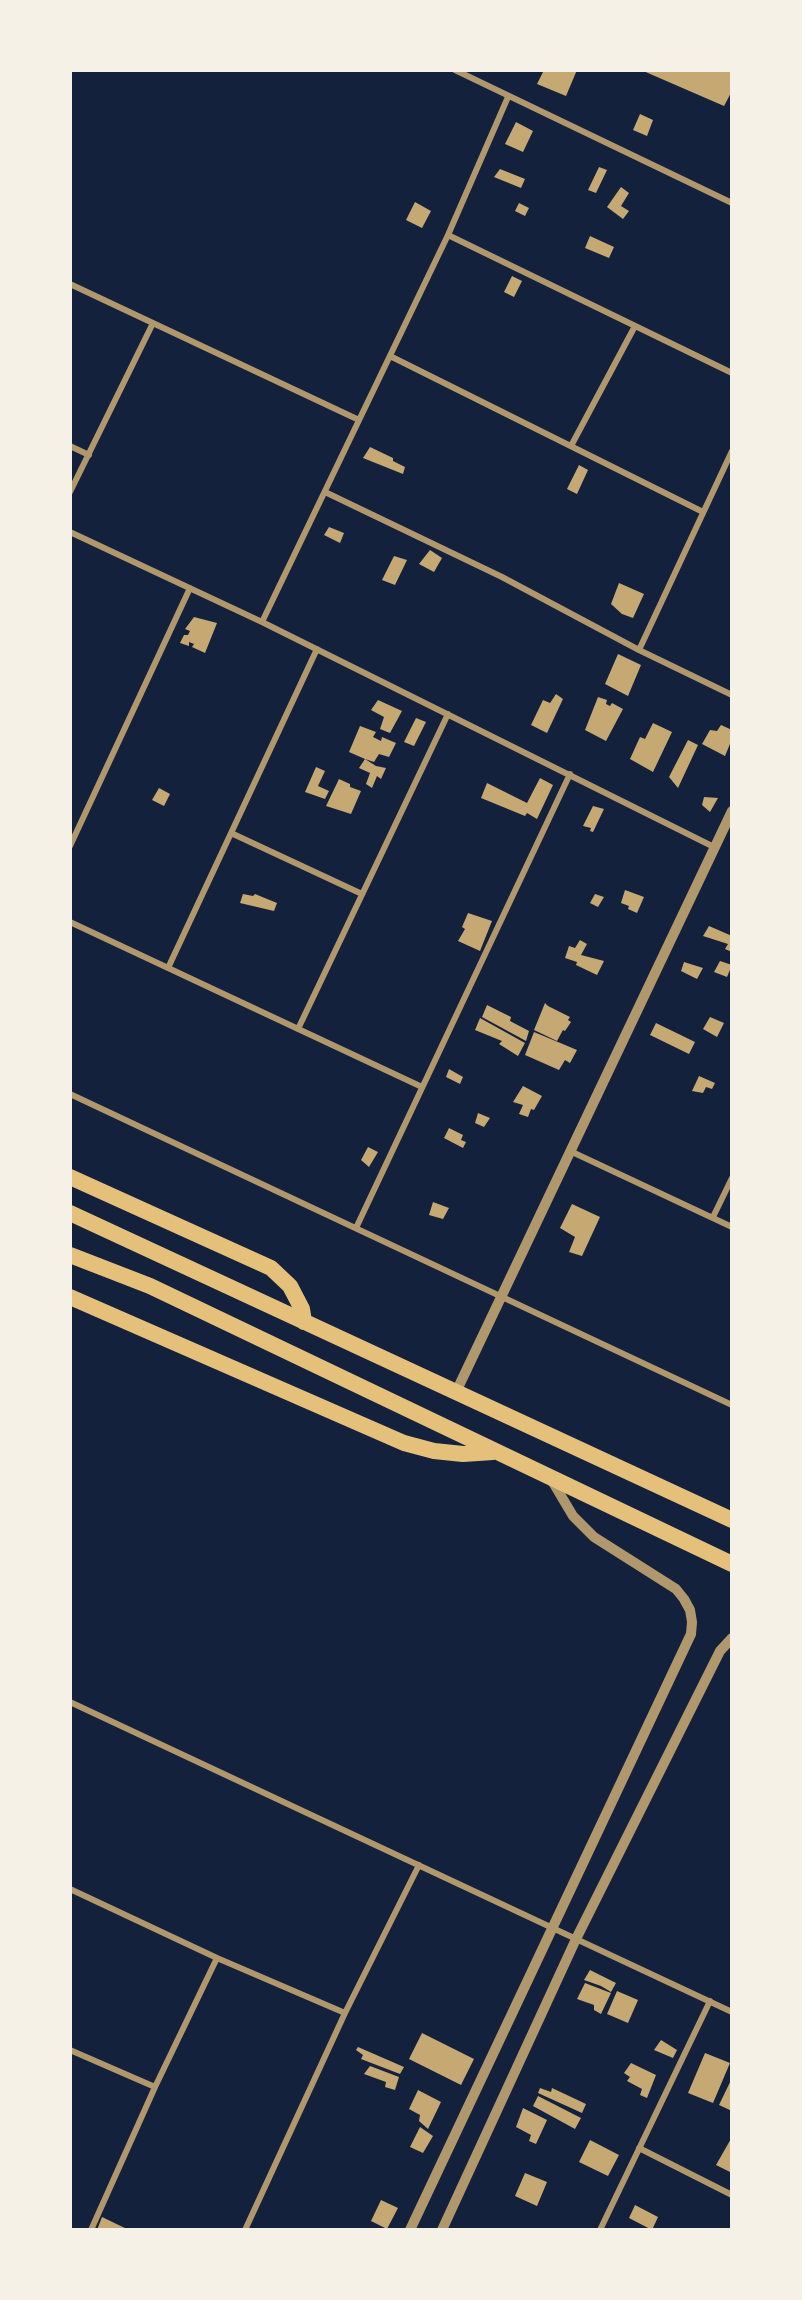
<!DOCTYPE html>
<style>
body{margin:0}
#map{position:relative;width:802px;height:2300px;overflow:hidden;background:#14213d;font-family:"Noto Sans",sans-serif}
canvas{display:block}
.frame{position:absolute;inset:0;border:72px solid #f6f1e7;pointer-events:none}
</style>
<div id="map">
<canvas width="802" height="2300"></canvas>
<div class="frame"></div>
</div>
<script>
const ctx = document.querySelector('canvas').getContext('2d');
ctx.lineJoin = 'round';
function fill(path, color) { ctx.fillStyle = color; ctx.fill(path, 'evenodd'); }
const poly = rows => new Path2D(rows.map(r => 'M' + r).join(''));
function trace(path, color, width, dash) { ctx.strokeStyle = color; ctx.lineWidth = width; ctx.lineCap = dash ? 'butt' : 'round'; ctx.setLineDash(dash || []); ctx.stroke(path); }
const building = poly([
 [544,70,577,70,566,96,537,84],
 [641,70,732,70,732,91,724,106],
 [640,114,653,120,647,136,633,130],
 [516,122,533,131,523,152,505,144],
 [599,167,607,170,596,193,588,190],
 [500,169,525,179,521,188,494,177],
 [621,187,629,193,621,206,629,211,623,219,607,207],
 [415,202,431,211,422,228,406,220],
 [519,203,529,208,525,216,515,211],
 [590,236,614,247,609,258,585,248],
 [512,276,522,281,514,297,504,292],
 [370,447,393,458,393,461,405,467,403,474,363,458],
 [579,465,588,470,577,494,567,489],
 [329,527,344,533,340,543,324,535],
 [430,550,442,558,434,572,419,564],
 [394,556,407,560,395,585,382,580],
 [619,583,644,594,633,618,622,614,611,604],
 [194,617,217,623,205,653,192,647,194,644,189,642,189,646,180,643,184,635,188,635,190,631,185,629],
 [618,654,641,665,628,696,605,684],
 [556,694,563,699,547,733,531,725,543,700,550,703],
 [598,697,607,700,606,704,610,706,612,703,623,709,606,741,585,730],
 [378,700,402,711,390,733,380,729,384,717,371,710],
 [416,718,426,722,414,746,404,742],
 [653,723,672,732,653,772,630,759,640,737,645,739],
 [721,725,732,730,732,739,725,756,702,744,710,730,717,731],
 [360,726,376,732,373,737,381,741,382,737,396,743,389,757,379,754,374,762,365,759,376,766,386,768,381,779,377,776,372,788,366,784,370,773,359,768,365,759,349,752],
 [688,740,698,745,678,788,669,777],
 [316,767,325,771,318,786,329,791,325,799,305,792],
 [540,778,553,785,537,819,527,813,525,816,481,798,487,783,527,803],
 [339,779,350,784,350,787,361,791,351,814,326,806],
 [159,788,170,794,164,806,152,800],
 [704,797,718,798,710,812,702,805],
 [593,806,604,809,593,832,590,831,591,828,583,826],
 [625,890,644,897,637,913,628,909,629,906,621,903],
 [243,894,253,896,255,894,277,903,274,911,240,903],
 [595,894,604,897,598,907,590,903],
 [468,913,492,921,480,951,458,941,465,929,462,927],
 [709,926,732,936,732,952,725,949,728,944,703,936],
 [580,940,587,944,581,955,604,961,597,975,576,965,577,962,565,958,569,946,575,948],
 [720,961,732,965,727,977,714,972],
 [684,962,703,968,697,979,681,971],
 [545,1003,548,1006,570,1017,568,1020,571,1022,565,1031,563,1030,557,1041,534,1030],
 [487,1005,511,1017,510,1021,529,1031,526,1041,482,1017],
 [710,1017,724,1023,717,1037,703,1029],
 [480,1018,525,1043,518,1056,499,1044,502,1041,475,1030],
 [656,1023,695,1042,689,1054,650,1035],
 [534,1032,577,1050,570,1063,565,1060,559,1070,525,1055],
 [449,1069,463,1077,460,1084,446,1077],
 [699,1076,715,1083,712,1089,706,1087,703,1093,692,1091],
 [523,1086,542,1096,534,1110,531,1109,528,1117,519,1114,523,1105,513,1102],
 [478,1113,490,1118,484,1127,475,1123],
 [449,1128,463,1135,461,1140,466,1142,463,1148,444,1138],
 [368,1147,378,1152,369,1167,361,1160],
 [433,1202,449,1208,443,1219,429,1215],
 [572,1204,600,1217,582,1256,569,1252,575,1237,560,1228],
 [590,1970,616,1983,611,1992,601,1986,584,1980],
 [585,1983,611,1993,601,2014,594,2010,594,2005,577,1999],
 [617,1991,638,2000,628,2023,607,2014],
 [422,2033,474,2059,461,2085,409,2059],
 [661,2040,677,2050,673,2058,654,2050],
 [358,2047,404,2067,400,2074,361,2059,363,2055,356,2050],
 [705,2053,730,2063,713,2103,688,2093],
 [631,2063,656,2075,647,2098,640,2095,642,2089,627,2081,630,2077,624,2073],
 [370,2066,399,2077,395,2090,385,2087,386,2082,364,2074],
 [732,2078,732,2111,719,2105],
 [540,2088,551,2092,552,2088,586,2104,582,2113,538,2093],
 [418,2090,441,2102,428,2129,419,2121,420,2115,409,2109],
 [538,2096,581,2118,575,2129,533,2106],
 [523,2108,547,2120,536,2144,529,2141,531,2135,516,2127],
 [420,2127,433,2136,423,2153,410,2147],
 [732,2137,732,2173,716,2165],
 [590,2140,619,2155,608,2176,579,2162],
 [525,2173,547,2182,537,2206,515,2196],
 [381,2200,398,2208,387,2229,371,2221],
 [635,2205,658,2217,652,2230,629,2218],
 [102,2217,129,2230,97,2230]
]);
const minor = poly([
 [455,70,732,203],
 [448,235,732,373],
 [70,284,359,420],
 [390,356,703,512],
 [70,446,89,455],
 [571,446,635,326],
 [70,492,153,323],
 [325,492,502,577,639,650,732,695],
 [70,532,262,622,714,847],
 [262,622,448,235,508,97],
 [639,650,732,451],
 [231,833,362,894],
 [70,846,190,588],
 [70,922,422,1087],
 [168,968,317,649],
 [298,1029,448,714],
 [70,1094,732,1405],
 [570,1151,732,1227],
 [713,1217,732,1178],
 [356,1228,570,774],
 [70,1702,732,2012],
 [70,1889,217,1958,345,2013],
 [70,2050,155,2087],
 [639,2148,732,2195],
 [91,2230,155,2087,217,1958],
 [245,2230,345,2013,419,1865],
 [600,2230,710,2001]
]);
const tertiary = poly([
 [456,1392,732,811],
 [410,2230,691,1634,692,1622,690,1610,684,1599,676,1589,594,1537,573,1516,551,1479],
 [442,2230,576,1939,720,1651,732,1638]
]);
const trunk = poly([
 [70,1177,271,1268,290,1286,302,1309,304,1322],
 [70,1213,732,1520],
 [70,1255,150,1286,732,1564],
 [70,1297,404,1443,434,1451,463,1454,493,1452]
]);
fill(building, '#c6a872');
trace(minor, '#b1986c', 6);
trace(tertiary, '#b1986c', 10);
trace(trunk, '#e5c07b', 16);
</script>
